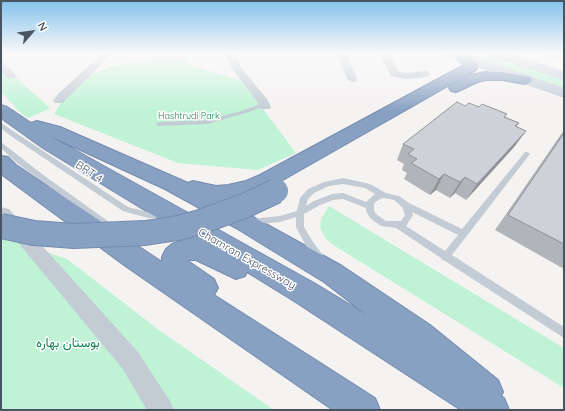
<!DOCTYPE html>
<meta charset="utf-8">
<style>
body{margin:0}
#map{position:relative;width:565px;height:411px;overflow:hidden;background:#f5f2f2;font-family:Quicksand,sans-serif}
canvas{display:block}
.frame{position:absolute;inset:0;border:2px solid #495461;pointer-events:none}
.north{position:absolute;left:12px;top:12px;width:40px;height:40px;-webkit-text-stroke:3px #fff;paint-order:stroke;rotate:62deg;font-size:11px;font-weight:700;line-height:16px;text-align:center;color:#495461}
.north::after{content:'';display:block;margin:auto;width:14px;height:18px;background:#495461;clip-path:polygon(50% 0,100% 100%,50% 72%,0 100%)}
</style>
<div id="map">
<canvas width="565" height="411"></canvas>
<div class="frame"></div>
<div class="north">N</div>
</div>
<script>
const ctx = document.querySelector('canvas').getContext('2d');
ctx.lineJoin = 'round';
function fill(path, color) { ctx.fillStyle = color; ctx.fill(path, 'evenodd'); }
const poly = rows => new Path2D(rows.map(r => 'M' + r).join(''));
function trace(path, color, width, dash) { ctx.strokeStyle = color; ctx.lineWidth = width; ctx.lineCap = dash ? 'butt' : 'round'; ctx.setLineDash(dash || []); ctx.stroke(path); }
function label(font, color, halo, rows, align = 'center') {
  ctx.font = font + ' Quicksand,Vazirmatn,sans-serif'; ctx.lineWidth = 3; ctx.setLineDash([]); ctx.textBaseline = 'middle'; ctx.strokeStyle = halo; ctx.fillStyle = color; for (const [text, x, y, turn = 0] of rows) {
    ctx.save(); ctx.translate(x, y); ctx.rotate((+turn || 0) * Math.PI / 180); ctx.textAlign = isNaN(turn) ? turn : align; if (halo) ctx.strokeText(text, 0, 0); ctx.fillText(text, 0, 0); ctx.restore();
  }
}
const green = poly([
 [456,53,490,53,564,77,564,91],
 [186,55,190,65,242,81,296,153,258,170,178,163,54,114,64,98,89,75,114,66],
 [1,64,50,108,29,118,23,115,1,92],
 [329,206,564,348,564,388,335,246,326,239,320,228,321,219],
 [1,237,67,259,159,330,274,410,1,410]
]);
const lane = poly([
 [541,53,549,53,564,58,564,61,541,53],
 [265,102,268,104,267,105,249,112,208,124,159,126,156,124,159,122,208,120,245,110,265,102],
 [1,123,128,207,148,212,162,213,165,214,166,216,165,218,148,218,123,211,11,136,1,128,1,123],
 [1,142,42,174,116,227,117,229,116,231,113,232,110,231,17,163,1,148,1,142],
 [525,152,527,152,530,154,452,255,564,327,564,338,445,261,442,260,441,258,396,228,381,226,370,218,366,211,366,208,343,199,333,200,320,205,304,214,304,227,313,242,326,259,324,262,321,263,318,262,307,248,296,227,296,217,280,222,251,225,248,224,247,222,248,220,251,219,280,216,297,211,300,198,308,189,324,182,343,178,370,184,386,193,399,196,409,203,462,229,525,152],
 [343,184,365,188,375,194,366,202,343,193,332,194,314,201,306,206,308,199,314,193,329,186,343,184],
 [384,198,394,200,402,207,405,215,401,221,386,221,376,214,374,211,374,203,380,199,384,198],
 [412,212,458,235,445,251,406,226,413,215,412,212]
]);
const street = poly([
 [103,53,113,53,67,98,63,103,55,103,53,101,58,94,103,53],
 [225,53,234,53,242,69,267,99,271,107,269,109,261,109,256,100,233,70,225,53],
 [337,53,346,53,357,79,356,81,352,82,347,79,337,53],
 [379,53,388,53,399,72,407,73,426,71,431,74,426,77,407,79,391,76,379,53],
 [1,62,4,63,15,74,16,76,15,78,7,78,1,71,1,62],
 [1,207,9,209,138,352,170,401,174,410,147,410,122,368,1,222,1,207]
]);
const secondary = poly([
 [443,53,463,53,564,88,564,98,445,56,443,53],
 [488,53,508,53,564,71,564,80,490,56,488,53]
]);
const highway = poly([
 [463,55,477,62,479,65,476,70,274,185,258,192,224,201,342,266,430,325,498,380,503,392,501,396,504,398,509,410,461,410,294,301,247,272,245,276,236,279,196,260,189,260,188,261,214,279,218,288,214,295,375,398,380,410,333,410,124,265,1,174,1,156,8,157,16,165,162,262,162,257,166,249,172,244,186,239,192,239,43,148,1,118,1,105,7,107,31,123,37,121,60,127,188,183,193,181,216,186,228,185,246,181,260,175,464,65,456,59,458,56,463,55],
 [48,135,165,189,236,228,324,282,367,315,314,283,48,135],
 [486,72,502,72,525,76,530,77,532,80,530,83,525,84,502,80,486,80,478,82,456,92,451,91,449,88,451,85,469,75,486,72]
]);
const highwayBridge = poly([
 [1,226,34,233,74,236,145,233,178,228,200,222,244,206,276,191]
]);
const wall = poly([
 [465,106,479,107,507,114,505,117,519,123,516,127,526,131,514,147,466,200,455,193,450,198,436,190,430,195,404,179,407,173,402,170,404,164,397,160,403,144],
 [564,130,564,269,495,230]
]);
const shadedWall = poly([
 [526,131,514,147,466,200,477,184],
 [444,174,436,190,430,195,439,179],
 [465,177,455,193,450,198,460,182]
]);
const building = poly([
 [457,102,465,106,469,103,479,107,482,104,507,114,504,117,519,123,515,126,526,131,477,184,465,177,460,182,444,174,439,179,411,163,417,159,408,154,414,149,403,144,457,102],
 [564,133,564,244,508,215,564,133]
]);
const farParknames = [
 ["Hashtrudi Park",189,116]
];
const streetNames = [
 ["BRT 4",89,172,33],
 ["Chamran Expressway",247,259,30]
];
const nearParknames = [
 ["بوستان بهاره",68,343]
];
fill(green, '#c0f3d6');
trace(highway, '#738caf', 2);
fill(lane, '#c3ccd4');
fill(street, '#c3ccd4');
fill(secondary, '#c4cedb');
fill(highway, '#88a1c3');
trace(highwayBridge, '#738caf', 26, []);
trace(highwayBridge, '#88a1c3', 24);
fill(wall, '#b1b4b9');
fill(shadedWall, '#909296');
fill(building, '#ced1d7');
trace(building, '#909296', 1);
const sky = ctx.createLinearGradient(0, 0, 0, 111);
sky.addColorStop(0, '#83c2ec');
sky.addColorStop(0.48, '#faf9f9');
sky.addColorStop(1, '#faf9f900');
ctx.fillStyle = sky;
ctx.fillRect(0, 0, 565, 111);
label('9px', '#128351', '#fff', farParknames);
label('11px', '#495461', '#fff', streetNames);
label('13px', '#128351', '#fff', nearParknames);
</script>
